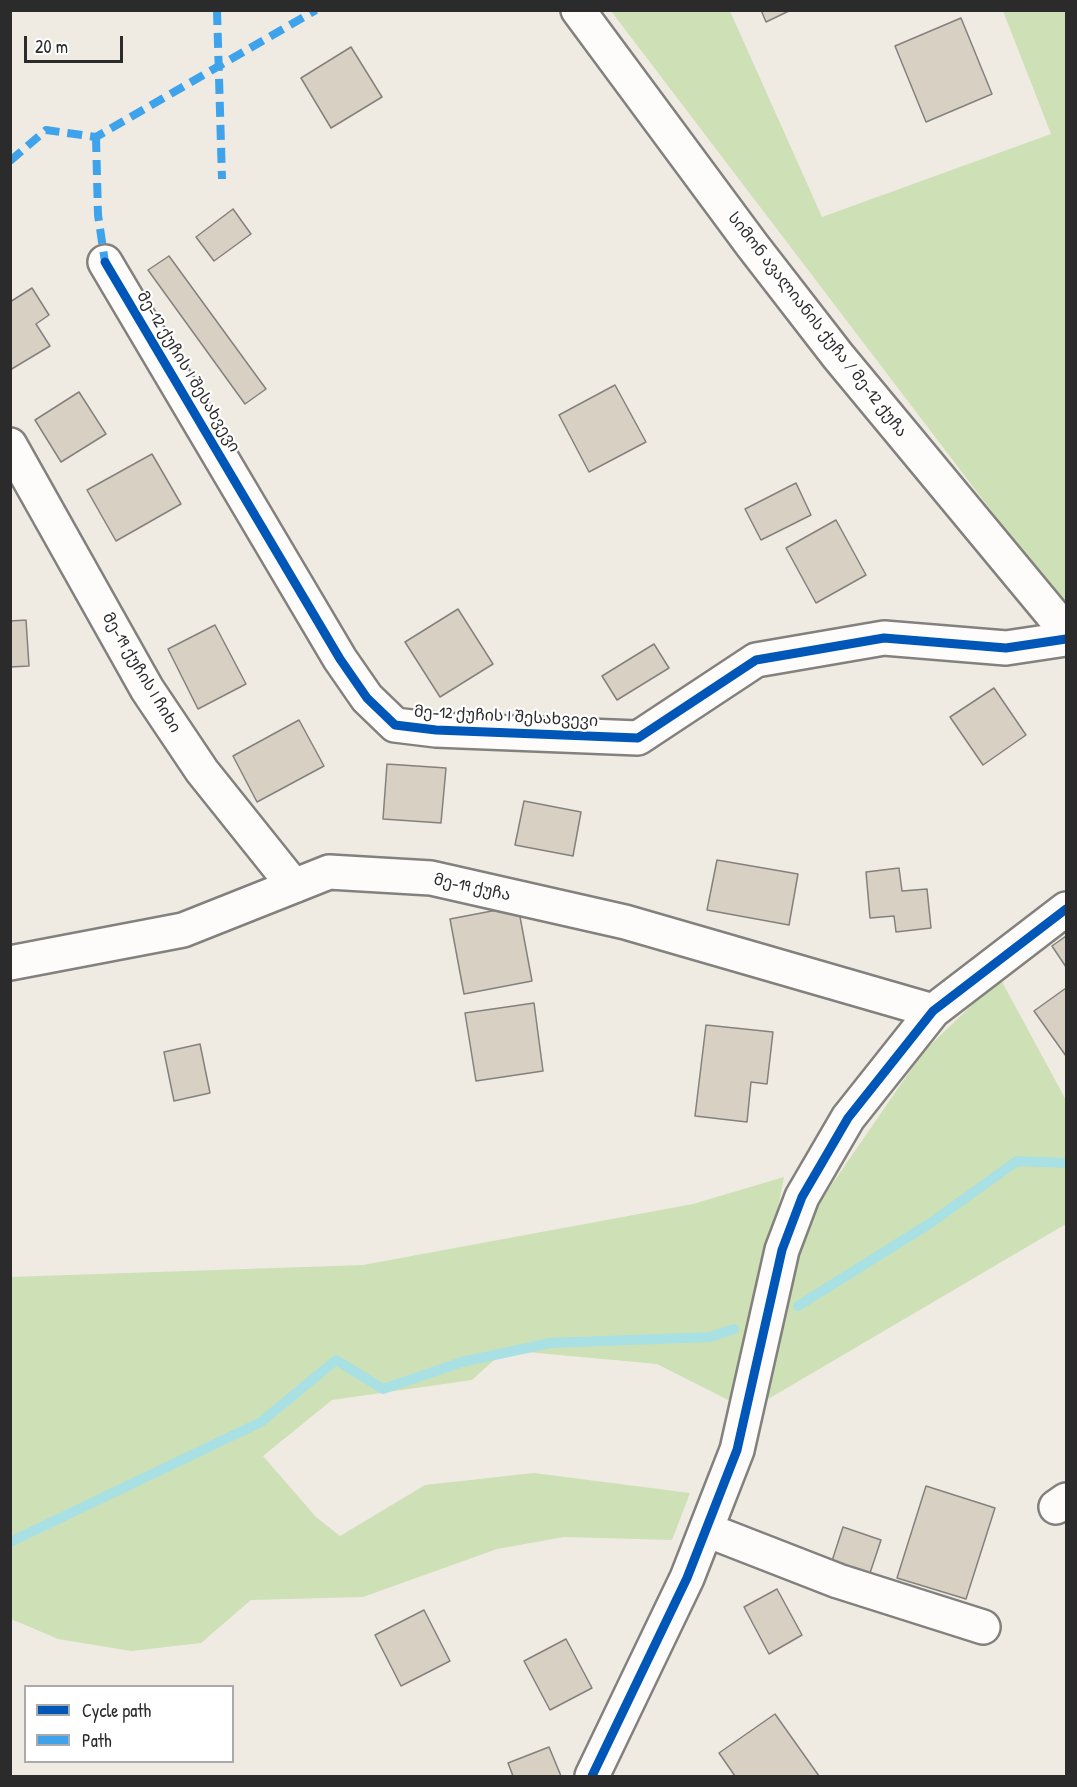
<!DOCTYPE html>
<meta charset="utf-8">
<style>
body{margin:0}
#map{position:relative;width:1077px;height:1787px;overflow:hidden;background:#efebe3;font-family:"Patrick Hand",sans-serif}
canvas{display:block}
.frame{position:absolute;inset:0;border:12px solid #2b2b2b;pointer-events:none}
.legend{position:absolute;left:24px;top:1685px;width:210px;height:78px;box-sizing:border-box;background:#fff;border:2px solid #aaa;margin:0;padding:8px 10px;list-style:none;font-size:18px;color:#2b2b2b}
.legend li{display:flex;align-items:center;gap:12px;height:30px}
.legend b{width:30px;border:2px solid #aaa}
.scale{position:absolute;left:24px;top:36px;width:99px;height:27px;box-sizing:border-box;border:3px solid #2b2b2b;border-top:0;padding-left:8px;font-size:18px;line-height:21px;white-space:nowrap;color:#2b2b2b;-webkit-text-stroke:4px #fff;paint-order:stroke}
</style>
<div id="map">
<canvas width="1077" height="1787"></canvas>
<div class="frame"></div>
<ul class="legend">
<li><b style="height:8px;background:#0057b8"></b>Cycle path</li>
<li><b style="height:8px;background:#3ea3eb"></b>Path</li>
</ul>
<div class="scale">20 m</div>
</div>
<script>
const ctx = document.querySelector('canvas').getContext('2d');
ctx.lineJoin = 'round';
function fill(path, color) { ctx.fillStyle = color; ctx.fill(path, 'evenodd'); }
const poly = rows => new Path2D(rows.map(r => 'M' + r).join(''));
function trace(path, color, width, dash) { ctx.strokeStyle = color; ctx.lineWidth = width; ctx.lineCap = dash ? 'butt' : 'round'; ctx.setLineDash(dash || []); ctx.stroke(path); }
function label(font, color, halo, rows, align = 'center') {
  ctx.font = font + ' "Patrick Hand","Noto Sans Georgian",sans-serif'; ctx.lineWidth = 4.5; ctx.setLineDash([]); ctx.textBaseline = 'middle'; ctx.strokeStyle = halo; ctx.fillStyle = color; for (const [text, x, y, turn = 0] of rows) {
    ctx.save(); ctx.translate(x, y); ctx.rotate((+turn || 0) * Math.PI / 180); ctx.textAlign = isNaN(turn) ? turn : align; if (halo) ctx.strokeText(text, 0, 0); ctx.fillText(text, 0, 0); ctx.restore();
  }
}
const green = poly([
 [611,11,730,11,822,217,1051,134,1003,11,1066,11,1066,609],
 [1000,978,1066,1100,1066,1224,758,1405,795,1238,923,1052],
 [784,1177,739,1409,700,1535,580,1776,574,1776,692,1541,712,1488,734,1403,657,1364,505,1350,472,1380,332,1400,263,1456,316,1517,340,1536,425,1485,534,1473,690,1493,672,1540,564,1537,497,1549,363,1597,251,1600,201,1643,131,1651,58,1639,11,1619,10,1277,363,1265,693,1204]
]);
const stream = poly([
 [798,1306,932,1222,1017,1161,1066,1163],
 [10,1542,261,1422,336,1360,383,1389,462,1362,550,1343,710,1337,734,1329]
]);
const building = poly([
 [761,10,791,10,766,22,761,10],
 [961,18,992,94,926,122,895,46,961,18],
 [351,47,382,97,331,128,301,78,351,47],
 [233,209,251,234,214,261,196,237,233,209],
 [169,256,266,389,245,404,148,270,169,256],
 [32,288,49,315,36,324,50,346,10,370,10,302,32,288],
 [615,385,646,442,589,472,559,415,615,385],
 [79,392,106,434,61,462,35,420,79,392],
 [152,454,181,504,116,541,87,490,152,454],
 [796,483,811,515,761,540,745,509,796,483],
 [836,520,866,575,816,603,786,548,836,520],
 [458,609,493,664,440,697,405,642,458,609],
 [26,620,29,666,10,667,10,621,26,620],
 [215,625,246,684,198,709,168,649,215,625],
 [654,644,669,668,617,700,602,676,654,644],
 [994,688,1026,735,983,765,950,717,994,688],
 [299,720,324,766,257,802,233,756,299,720],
 [387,764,446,768,441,823,383,819,387,764],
 [524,801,581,812,573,856,515,845,524,801],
 [717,860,798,874,789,925,707,910,717,860],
 [899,868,902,891,927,889,931,928,896,932,894,916,870,918,866,872,899,868],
 [518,906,532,981,464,994,450,919,518,906],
 [1066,936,1066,967,1052,946,1066,936],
 [1066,988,1066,1056,1034,1011,1066,988],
 [534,1003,543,1071,476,1081,465,1013,534,1003],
 [706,1025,773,1032,767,1084,751,1082,747,1122,695,1116,706,1025],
 [200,1044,210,1093,174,1101,164,1052,200,1044],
 [926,1486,995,1508,966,1599,897,1578,926,1486],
 [843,1527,881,1540,869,1576,831,1564,843,1527],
 [777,1589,802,1635,769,1654,744,1607,777,1589],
 [424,1610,450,1661,401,1686,375,1635,424,1610],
 [566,1639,592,1688,550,1710,524,1661,566,1639],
 [775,1714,819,1776,735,1776,719,1753,775,1714],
 [549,1747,561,1776,513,1776,508,1763,549,1747]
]);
const minor = poly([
 [578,10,752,245,838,356,1066,631],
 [105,262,340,659,367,698,395,725,436,730,638,738,756,660,884,638,1006,648,1066,639],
 [10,445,147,689,202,771,294,886],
 [10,963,183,930,329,872,431,878,625,922,933,1011],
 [1056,1507,1066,1500],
 [707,1530,838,1581,983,1627],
 [592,1776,687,1578,737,1450,782,1250,802,1197,848,1118,933,1011,1066,909]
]);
const quiet = poly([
 [217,10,222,179],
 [96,137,98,215,105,262],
 [10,161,46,130,96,137,316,10]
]);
const cycleway = poly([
 [105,262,340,659,367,698,395,725,436,730,638,738,756,660,884,638,1006,648,1066,639],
 [592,1776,687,1578,737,1450,782,1250,802,1197,848,1118,933,1011,1066,909]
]);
const streetNames = [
 ["სიმონ ავალიანის ქუჩა / მე-12 ქუჩა",817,325,52],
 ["მე-12 ქუჩის I შესახვევი",188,372,59],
 ["მე-19 ქუჩის I ჩიხი",141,673,59],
 ["მე-12 ქუჩის I შესახვევი",506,717,3],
 ["მე-19 ქუჩა",472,888,12]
];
fill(green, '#cee0b6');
trace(stream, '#a9e0e4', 10);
fill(building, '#d7d0c3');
trace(building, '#83817e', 1.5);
trace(minor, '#83817e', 38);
trace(minor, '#fdfcfb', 33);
trace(quiet, '#3ea3eb', 8, [15, 8]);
trace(cycleway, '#0057b8', 9);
label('16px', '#2b2b2b', '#fff', streetNames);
</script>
